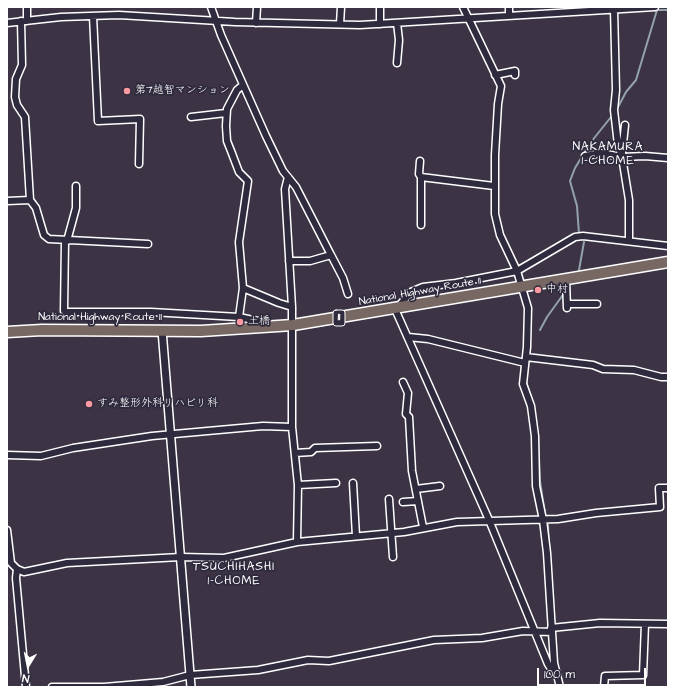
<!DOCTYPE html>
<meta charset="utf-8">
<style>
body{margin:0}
#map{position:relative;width:675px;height:694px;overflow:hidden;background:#3c3344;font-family:"Architects Daughter",sans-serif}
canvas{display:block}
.frame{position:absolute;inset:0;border:8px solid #fff;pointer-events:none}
.north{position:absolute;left:8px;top:646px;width:40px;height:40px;-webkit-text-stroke:3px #2f2a3d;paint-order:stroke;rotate:190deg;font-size:11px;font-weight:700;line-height:16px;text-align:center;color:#fff}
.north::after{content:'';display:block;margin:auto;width:14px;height:18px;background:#fff;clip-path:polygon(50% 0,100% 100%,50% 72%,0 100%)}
.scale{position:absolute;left:537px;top:668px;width:109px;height:18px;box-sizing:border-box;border:2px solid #fff;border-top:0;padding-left:5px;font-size:12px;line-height:14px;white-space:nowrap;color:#fff;-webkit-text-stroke:3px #2f2a3d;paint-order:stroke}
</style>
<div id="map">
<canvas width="675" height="694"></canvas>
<div class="frame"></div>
<div class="north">N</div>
<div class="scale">100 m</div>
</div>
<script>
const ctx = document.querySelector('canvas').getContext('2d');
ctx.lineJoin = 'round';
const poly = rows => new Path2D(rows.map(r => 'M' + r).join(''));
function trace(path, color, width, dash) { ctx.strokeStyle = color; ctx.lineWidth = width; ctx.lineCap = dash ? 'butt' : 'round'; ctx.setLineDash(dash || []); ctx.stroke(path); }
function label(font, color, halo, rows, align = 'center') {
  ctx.font = font + ' "Architects Daughter","Klee One",sans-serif'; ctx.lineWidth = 3.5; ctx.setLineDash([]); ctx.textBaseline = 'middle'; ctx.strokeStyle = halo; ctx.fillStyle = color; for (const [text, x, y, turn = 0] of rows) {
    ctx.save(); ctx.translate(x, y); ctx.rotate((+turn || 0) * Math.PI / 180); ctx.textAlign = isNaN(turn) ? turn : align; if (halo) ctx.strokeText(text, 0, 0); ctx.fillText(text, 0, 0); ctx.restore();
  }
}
const stream = poly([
 [617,109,626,92,636,80,657,10,668,10],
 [579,234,577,206,570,181,575,168,591,142,611,117],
 [579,270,584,242],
 [540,330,547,317,565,292],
 [526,381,533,403],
 [538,435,540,481,545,514],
 [548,525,549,548]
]);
const minor = poly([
 [211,7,221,35,266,136,283,171,296,187,331,255],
 [463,7,501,86,498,104,495,155,495,214,500,235,517,271,528,308,527,347,523,384,531,406,535,436,536,486,543,520,547,553,552,632],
 [509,7,509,16],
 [614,9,616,90,614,110,618,145,622,157,645,156,668,158],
 [93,16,98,121,140,119,139,164],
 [21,21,22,65,16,79,15,97,17,105,25,117,30,200],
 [27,21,27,7],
 [7,23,61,17,119,15,235,22,360,25,655,7],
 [256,23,257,7],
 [340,24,341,7],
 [380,24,380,7],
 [397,63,399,40,397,23],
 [495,75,515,71,515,75],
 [243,85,237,90,227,109,226,126,227,141,231,151,239,172,248,181,239,242,243,288],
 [191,117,226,113],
 [622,153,625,125],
 [585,156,601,153,622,157,629,200,629,240],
 [420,161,419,174,421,177,494,186],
 [288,177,285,189,292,307,292,427,298,485,297,542],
 [7,201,30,200,36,208,44,235,49,239,148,244],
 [421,225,421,177],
 [65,241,64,311,67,312,151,312,239,317,243,288,279,303,292,307],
 [67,241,76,208,76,186],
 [289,261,310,261,331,255,343,278,348,294],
 [566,280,567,308],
 [567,304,597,304],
 [399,306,411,292,423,287,456,283,517,271,575,237,583,236,668,246],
 [395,309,489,520,548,664,554,673],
 [239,317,262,322,265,327],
 [408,337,428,339,525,363],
 [526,357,593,365,603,369,634,370,661,377,668,377],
 [403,382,408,393,406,414,409,417,412,471,423,527],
 [295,453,311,452,315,448,377,446],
 [7,455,41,456,73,448,152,436,263,426,292,427],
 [353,483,356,536],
 [298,485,336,483],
 [416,489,440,486],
 [389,499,393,557],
 [403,502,418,501],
 [7,530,11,563,17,569,24,572,67,563,181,557,224,558,297,542,404,532,457,522,558,519,596,513,660,507,659,488,668,488],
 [17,569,16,578,26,687],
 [551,628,600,623,668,624],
 [52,687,104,687,163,682,190,675,258,670,308,660,329,661,434,640,482,638,523,631,552,632,554,663,560,687],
 [604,687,605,676,643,675,645,624]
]);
const tertiary = poly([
 [162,330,191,687]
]);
const trunk = poly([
 [7,332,42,330,201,331,293,325,668,262]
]);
const markers = [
 [127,91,4,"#ff9aa2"],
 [538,290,4,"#ff9aa2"],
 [240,322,4,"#ff9aa2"],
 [89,404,4,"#ff9aa2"]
];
const shields = [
 [339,318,12]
];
const shieldNames = [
 ["11",339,318]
];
const poiNames = [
 ["第7越智マンション",135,91],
 ["中村",546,290],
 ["土橋",248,322],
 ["すみ整形外科リハビリ科",97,404]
];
const streetNames = [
 ["National Highway Route 11",420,292,-10],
 ["National Highway Route 11",100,318]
];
const neighbourhoodNames = [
 ["NAKAMURA",608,147],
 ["1-CHOME",608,161],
 ["TSUCHIHASHI",234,567],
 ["1-CHOME",234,581]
];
trace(stream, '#93a2ac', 2);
trace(minor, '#fff', 9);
trace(tertiary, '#fff', 10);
trace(trunk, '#fff', 13);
trace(minor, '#2f2a3d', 6);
trace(tertiary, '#2f2a3d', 7);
trace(trunk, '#776864', 10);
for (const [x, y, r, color] of markers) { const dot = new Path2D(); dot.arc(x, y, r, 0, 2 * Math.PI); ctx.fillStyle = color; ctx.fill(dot); trace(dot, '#2f2a3d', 1.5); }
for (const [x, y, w] of shields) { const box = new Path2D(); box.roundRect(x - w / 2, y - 8, w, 16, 3); ctx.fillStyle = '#2f2a3d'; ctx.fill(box); trace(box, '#fff', 1); }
label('bold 10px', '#fff', null, shieldNames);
label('11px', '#fff', '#2f2a3d', poiNames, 'left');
label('11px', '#fff', '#2f2a3d', streetNames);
ctx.letterSpacing = '1px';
label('12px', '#fff', '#2f2a3d', neighbourhoodNames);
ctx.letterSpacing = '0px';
</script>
